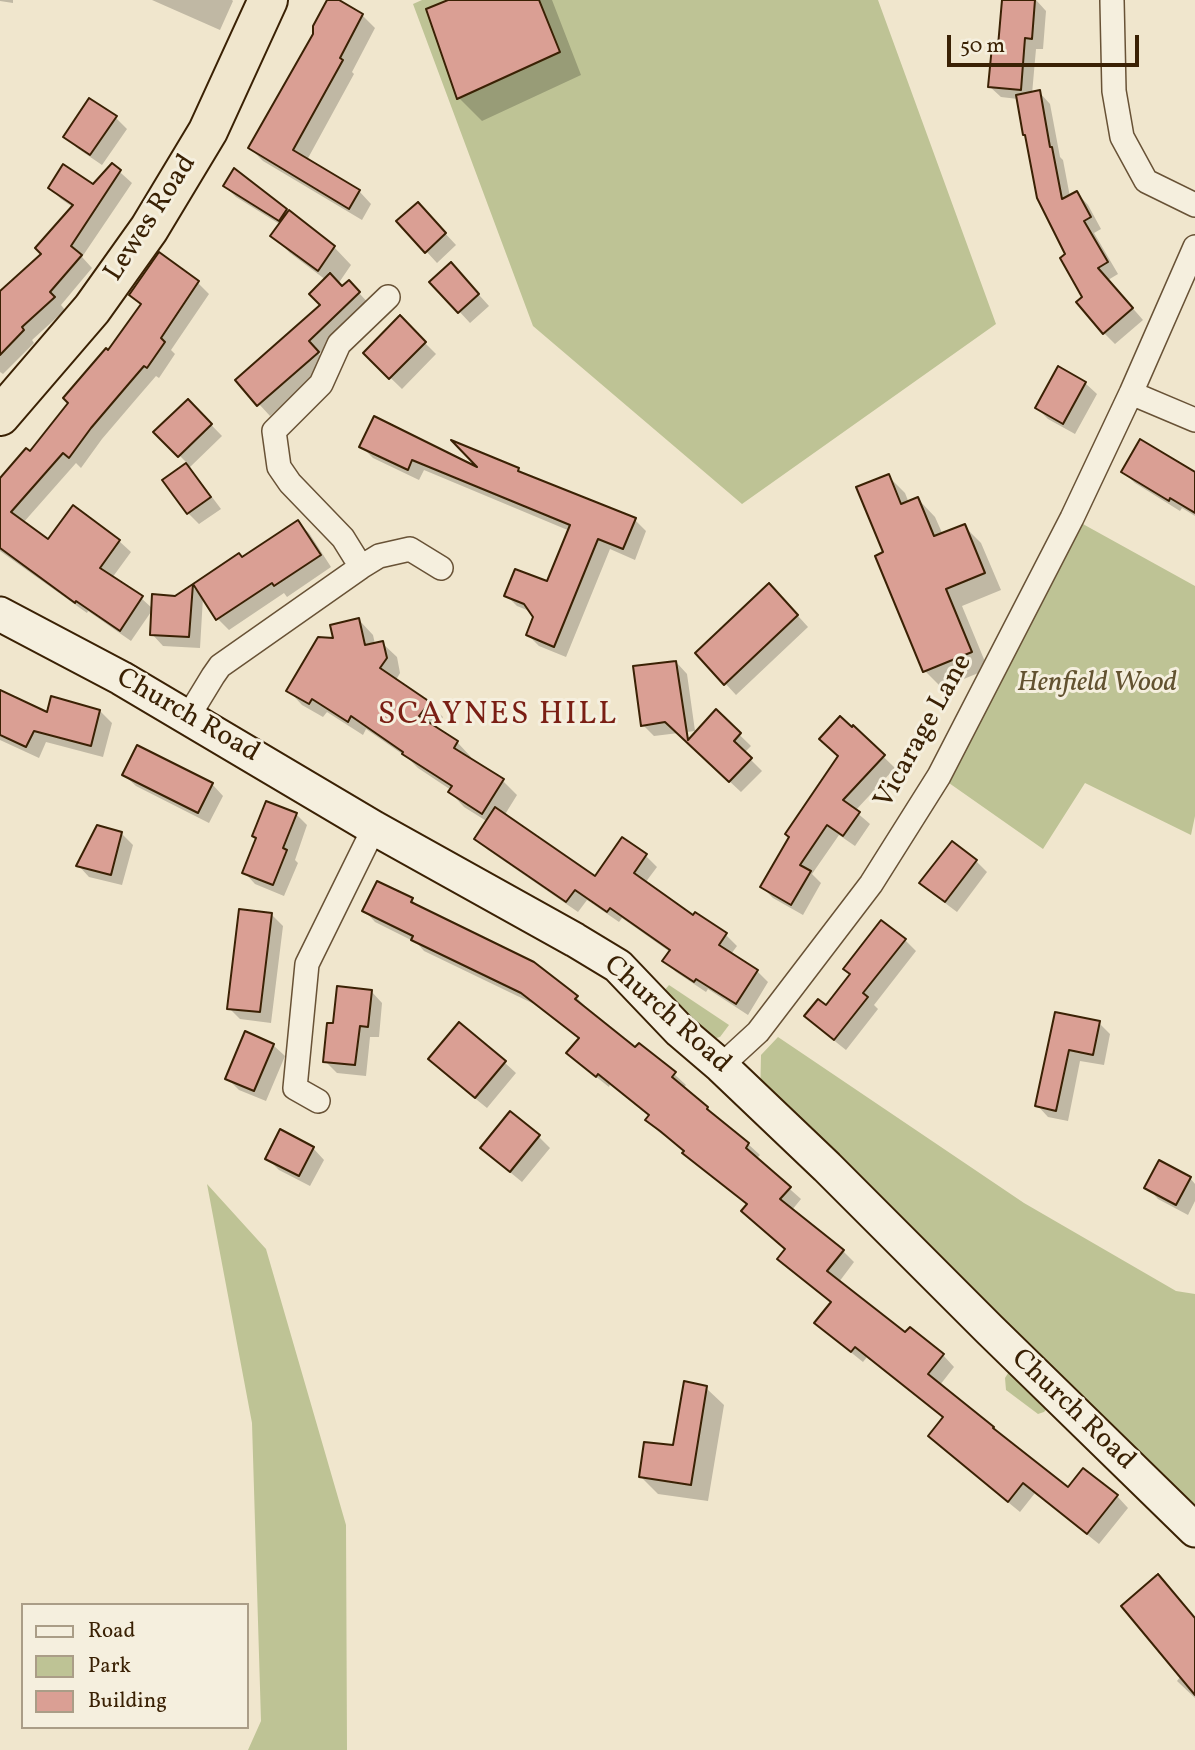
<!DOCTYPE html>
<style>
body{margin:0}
#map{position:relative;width:1195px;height:1750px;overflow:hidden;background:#f0e6cd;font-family:Vollkorn,serif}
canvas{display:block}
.legend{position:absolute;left:21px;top:1603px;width:228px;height:126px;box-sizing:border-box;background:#f5efde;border:2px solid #aa9d87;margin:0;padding:9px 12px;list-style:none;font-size:21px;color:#3a2104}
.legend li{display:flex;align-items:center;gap:14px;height:35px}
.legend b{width:35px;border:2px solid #aa9d87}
.scale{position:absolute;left:947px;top:35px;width:192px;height:32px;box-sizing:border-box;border:4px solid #3a2104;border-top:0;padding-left:9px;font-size:21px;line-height:24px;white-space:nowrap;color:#3a2104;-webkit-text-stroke:5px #f5efde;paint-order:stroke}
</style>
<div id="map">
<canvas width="1195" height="1750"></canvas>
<ul class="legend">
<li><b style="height:9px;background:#f5efde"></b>Road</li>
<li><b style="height:19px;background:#bec395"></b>Park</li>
<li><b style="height:19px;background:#da9f94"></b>Building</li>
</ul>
<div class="scale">50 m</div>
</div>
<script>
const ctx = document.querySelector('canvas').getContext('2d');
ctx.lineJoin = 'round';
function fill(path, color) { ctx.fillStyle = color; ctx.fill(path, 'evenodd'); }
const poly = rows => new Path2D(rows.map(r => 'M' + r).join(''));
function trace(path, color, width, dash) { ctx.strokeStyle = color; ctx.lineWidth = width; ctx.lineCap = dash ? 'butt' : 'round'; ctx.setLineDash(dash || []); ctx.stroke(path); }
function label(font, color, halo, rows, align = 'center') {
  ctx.font = font + ' Vollkorn,serif'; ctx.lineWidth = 6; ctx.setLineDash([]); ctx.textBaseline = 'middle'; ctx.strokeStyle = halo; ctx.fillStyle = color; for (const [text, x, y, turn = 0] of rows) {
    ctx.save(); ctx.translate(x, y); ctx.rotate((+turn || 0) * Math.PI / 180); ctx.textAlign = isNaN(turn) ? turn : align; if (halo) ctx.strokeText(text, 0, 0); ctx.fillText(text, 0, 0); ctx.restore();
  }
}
const green = poly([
 [422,0,878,0,996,324,742,504,533,326,413,4],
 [1072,518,1195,586,1195,816,1191,835,1085,783,1043,849,939,776],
 [669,985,729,1025,720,1037,709,1040,653,1004],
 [778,1037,1024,1203,1176,1291,1195,1294,1195,1530,760,1103,761,1055],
 [207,1184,266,1249,346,1525,347,1750,248,1750,261,1721,252,1423],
 [1010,1370,1052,1403,1044,1412,1038,1414,1006,1390,1005,1378]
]);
const shadow = poly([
 [0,0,13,0,13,3,0,1],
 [152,0,232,0,233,1,220,30],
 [329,0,335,0,362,15,375,28,352,72,354,74,307,160,359,191,371,204,362,220,263,161,250,148,315,35,312,32],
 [452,0,552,0,581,75,482,121,459,98],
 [1003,0,1036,0,1046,11,1043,49,1036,49,1032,94,1039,92,1050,104,1060,157,1063,160,1070,197,1077,193,1088,205,1101,229,1094,233,1118,274,1108,280,1143,320,1115,344,1104,333,1085,297,1067,255,1018,99,1001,97,989,86,999,48],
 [115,117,127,129,102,165,77,148,66,136],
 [112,165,132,183,82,257,92,268,61,305,65,310,32,340,34,343,3,374,0,372,0,293,43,254,74,208,61,199,50,188,93,186],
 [235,170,334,247,351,265,338,284,342,288,349,282,370,305,319,354,329,364,270,416,237,380,323,305,326,280,290,253,272,235,281,225,236,197,225,186],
 [429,216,456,245,437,263,426,251],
 [160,255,198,283,209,294,171,350,175,354,159,378,156,376,137,398,102,439,81,468,76,463,23,523,48,542,73,507,119,541,131,552,112,578,141,598,153,609,131,641,88,611,87,613,0,551,0,480,30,454,108,352,142,306,131,295],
 [462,276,489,306,470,323,432,282],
 [400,318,436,354,402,389,365,353],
 [1085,383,1097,394,1075,434,1048,419,1037,408],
 [188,401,222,436,189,468,197,477,221,509,199,524,188,513,165,480,188,464,156,432],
 [361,446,484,472,518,470,524,475,635,520,646,531,635,560,610,549,566,657,539,646,528,635,535,617,532,612,517,606,506,595,548,584,570,531,424,470,419,480,373,458],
 [1123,472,1195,475,1195,516,1182,508,1180,511,1135,483],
 [888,476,905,493,909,503,918,499,935,517,943,535,964,526,981,543,1001,590,962,606,988,669,942,688,925,671,886,553],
 [297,522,309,533,331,567,287,597,284,593,229,630,218,619,203,597,200,648,163,646,152,634,176,597,192,586,198,592],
 [781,597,808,627,736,695,725,683],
 [359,620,373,635,375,644,382,643,397,657,400,673,396,680,428,703,443,717,435,728,457,742,471,757,470,760,503,781,517,795,504,816,596,879,645,855,657,867,645,883,694,917,725,934,737,946,731,954,757,971,768,982,748,1015,708,989,706,992,676,972,664,961,670,952,622,918,619,922,587,900,578,912,488,850,476,838,488,822,464,807,450,792,451,790,418,768,408,758,366,729,363,735,327,712,323,717,302,705,288,690,335,640],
 [676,662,687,674,695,731,654,736,643,725],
 [0,700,48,714,100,711,112,723,103,757,46,742,39,758,0,740],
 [716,712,751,746,744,753,762,771,741,792,699,753],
 [853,727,895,768,855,811,870,824,855,846,839,835,812,874,821,883,803,915,773,898,762,887,840,757],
 [124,775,212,784,223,796,209,823,136,786],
 [296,814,307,825,295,860,298,863,284,896,255,884,244,872],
 [121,833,133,845,122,885,89,877,78,865],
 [976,861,987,872,957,912,933,894,922,883],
 [412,900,420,908,576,997,588,1009,587,1010,636,1050,674,1074,686,1085,683,1088,748,1144,760,1155,756,1159,801,1199,792,1210,843,1251,854,1262,839,1282,906,1334,943,1355,954,1367,940,1385,1068,1489,1117,1496,1128,1508,1099,1544,1035,1493,1020,1512,941,1447,930,1436,944,1418,867,1357,863,1362,828,1334,832,1303,791,1271,779,1259,787,1250,748,1205,696,1164,674,1142,659,1132,647,1120,651,1116,610,1084,609,1087,580,1064,580,1039,534,1004,424,951,417,943,375,922,364,910],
 [271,914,283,926,271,1023,240,1019,229,1008],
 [905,940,916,951,874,1005,878,1009,846,1050,817,1027,806,1016,826,1007],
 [371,991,382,1003,379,1037,370,1037,366,1076,337,1073,325,1061,335,1025],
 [1056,1014,1099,1023,1110,1034,1104,1065,1080,1061,1068,1121,1048,1117,1037,1105],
 [273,1045,285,1056,266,1101,239,1090,227,1078],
 [430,1059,504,1062,516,1073,487,1108,441,1071],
 [538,1136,550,1148,522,1182,494,1159],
 [313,1148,324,1160,310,1186,279,1170,267,1158],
 [1190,1178,1195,1184,1195,1201,1188,1215,1158,1199,1147,1187],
 [706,1388,724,1405,708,1501,658,1494,641,1477,674,1447],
 [1195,1619,1195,1698,1177,1681,1181,1676]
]);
const building = poly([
 [327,0,339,0,363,14,340,58,343,60,293,150,360,190,349,209,248,148,313,34,313,26,327,0],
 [448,0,539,0,560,52,457,99,426,9,448,0],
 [1002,0,1035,0,1032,39,1025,38,1021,90,988,87,992,46,998,46,1002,0],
 [1040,90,1050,147,1052,147,1062,199,1077,191,1091,217,1084,221,1108,262,1098,268,1133,308,1103,334,1076,302,1082,297,1060,258,1065,254,1037,198,1025,135,1023,135,1016,95,1040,90],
 [89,98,117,116,90,155,63,137,89,98],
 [112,163,121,170,71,246,82,255,50,292,55,297,22,327,24,330,0,355,0,291,41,254,35,248,73,205,48,188,63,164,93,184,112,163],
 [234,168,287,209,279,221,223,186,234,168],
 [418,202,446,233,425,253,396,221,418,202],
 [289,210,335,246,318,271,270,236,289,210],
 [159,252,199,281,161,338,165,342,147,368,144,366,126,387,91,428,69,458,63,453,11,512,48,539,73,505,120,540,100,568,143,596,120,631,76,601,75,603,0,548,0,478,26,448,30,451,68,403,63,398,106,348,108,350,141,304,129,295,159,252],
 [451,262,479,294,458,313,429,282,451,262],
 [330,273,342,286,349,280,360,292,309,341,319,352,257,406,235,380,320,305,309,294,330,273],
 [400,315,426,342,389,379,363,353,400,315],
 [1058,366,1086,382,1063,424,1035,408,1058,366],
 [188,399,212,424,178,457,153,432,188,399],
 [374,416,477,467,451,440,519,468,518,471,636,518,623,549,598,539,554,647,526,635,533,617,524,604,504,596,515,569,547,581,570,525,412,460,408,470,359,447,374,416],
 [1140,439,1195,472,1195,513,1170,498,1169,501,1121,472,1140,439],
 [186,463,211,497,187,514,162,480,186,463],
 [889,474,901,504,918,497,934,536,965,524,985,573,946,589,972,652,923,672,875,556,883,552,856,487,889,474],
 [298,520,321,555,274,586,272,583,216,620,193,584,239,553,242,557,298,520],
 [769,583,798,615,724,685,695,653,769,583],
 [193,584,189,637,150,635,152,594,175,596,193,584],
 [359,618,365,645,383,641,387,658,380,668,430,702,419,716,458,741,454,748,504,779,482,814,448,792,452,786,402,754,403,752,351,716,348,722,312,699,309,704,286,691,318,637,333,638,330,625,359,618],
 [676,661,688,740,716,709,741,733,734,741,752,758,729,782,665,722,641,726,633,666,676,661],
 [0,690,47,712,51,696,100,710,91,746,34,731,26,747,0,735,0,690],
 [840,716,852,727,853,725,885,755,843,800,860,812,843,836,827,825,800,865,811,871,791,905,760,887,789,837,785,834,838,756,819,739,840,716],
 [137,745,213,783,198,813,122,775,137,745],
 [266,801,297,813,283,848,287,850,273,885,242,873,256,838,252,836,266,801],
 [495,807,595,876,622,837,647,854,634,873,693,915,695,912,727,933,719,945,758,970,736,1004,696,979,694,982,662,961,670,950,610,908,607,912,575,890,566,902,474,839,495,807],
 [97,825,122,832,111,875,76,866,97,825],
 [952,841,977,860,945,902,919,883,952,841],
 [377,881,413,898,411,902,534,962,578,996,575,999,635,1047,639,1043,676,1072,672,1077,708,1107,707,1109,749,1143,746,1148,791,1187,780,1199,844,1250,827,1271,905,1332,910,1327,944,1354,928,1374,994,1427,993,1428,1068,1487,1083,1468,1118,1495,1087,1534,1023,1483,1008,1502,928,1436,943,1417,855,1347,851,1352,814,1323,831,1302,777,1259,785,1249,741,1211,747,1204,682,1153,684,1151,660,1131,645,1120,649,1115,598,1074,596,1077,566,1053,579,1038,521,993,411,940,413,936,362,911,377,881],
 [239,909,272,913,260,1012,227,1009,239,909],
 [881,920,906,939,863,993,868,997,834,1040,804,1016,818,999,826,1005,850,974,843,969,881,920],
 [337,986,372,990,368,1027,360,1026,355,1065,323,1062,327,1023,333,1023,337,986],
 [1055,1012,1100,1021,1093,1055,1069,1050,1056,1111,1035,1106,1055,1012],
 [459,1022,506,1061,475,1098,428,1059,459,1022],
 [245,1031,274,1044,254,1091,225,1079,245,1031],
 [510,1111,540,1135,510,1172,480,1148,510,1111],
 [280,1129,314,1147,299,1176,265,1159,280,1129],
 [1159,1160,1191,1177,1176,1205,1144,1188,1159,1160],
 [684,1381,707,1386,691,1485,639,1477,644,1442,673,1445,684,1381],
 [1158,1574,1195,1618,1195,1695,1121,1606,1158,1574]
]);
const street = poly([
 [1112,1,1114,91,1122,137,1146,181,1195,205],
 [1131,393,1195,420],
 [361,567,343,538,290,483,279,467,274,431,321,384,339,344,388,297],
 [188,717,213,676,220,666,361,567,379,556,410,549,441,568],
 [721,1066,758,1032,871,884,939,776,1072,518,1131,393,1195,247],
 [318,1101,295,1088,307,964,374,828]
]);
const secondary = poly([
 [0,614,121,678,374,828,575,940,618,966,680,1031,721,1066,827,1167,989,1329,1195,1530]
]);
const highway = poly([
 [0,416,92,309,149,229,208,131,268,0]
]);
const streetNames = [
 ["Lewes Road",152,219,-57],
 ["Church Road",187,717,30],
 ["Vicarage Lane",925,732,-61],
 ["Church Road",666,1016,42],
 ["Church Road",1072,1411,44]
];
const parkNames = [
 ["Henfield Wood",1097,685]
];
const quarterNames = [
 ["SCAYNES HILL",498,717]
];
fill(green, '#bec395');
fill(shadow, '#0003');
fill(building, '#da9f94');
trace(building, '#3a2104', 2);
trace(street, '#685236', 26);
trace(secondary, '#3a2104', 37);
trace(highway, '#3a2104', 42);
trace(street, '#f5efde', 23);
trace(secondary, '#f5efde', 33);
trace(highway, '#f0e6cd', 38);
label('28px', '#3a2104', '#f5efde', streetNames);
label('italic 28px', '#625230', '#f5efde', parkNames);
ctx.letterSpacing = '2px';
label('32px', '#7a1f14', '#f5efde', quarterNames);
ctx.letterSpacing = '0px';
</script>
